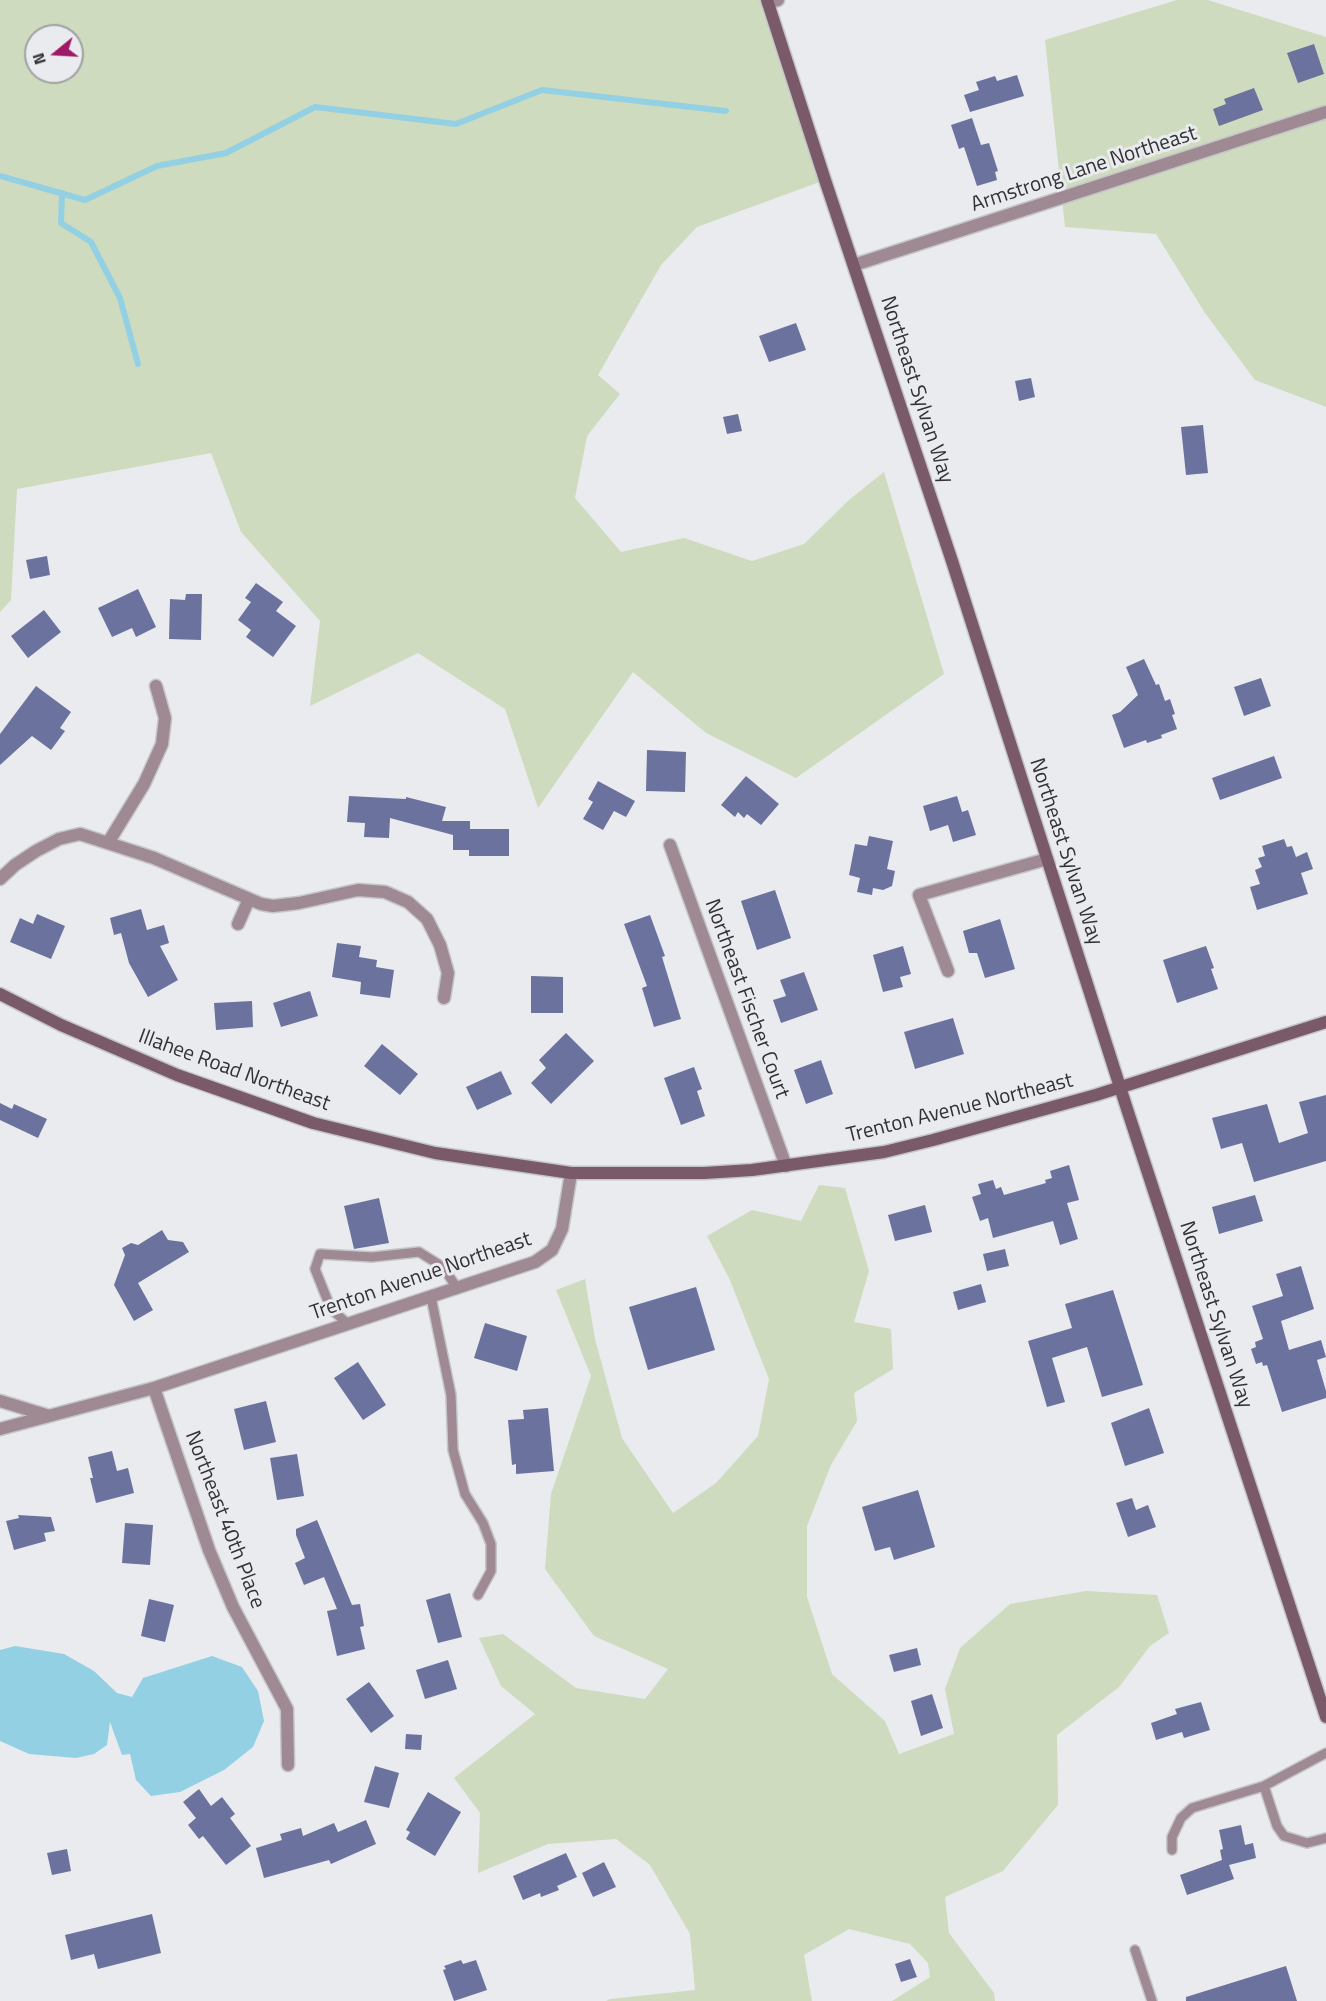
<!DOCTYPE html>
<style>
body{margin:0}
#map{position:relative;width:1326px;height:2001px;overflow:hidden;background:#eaebef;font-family:"Titillium Web",sans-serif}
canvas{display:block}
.north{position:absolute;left:24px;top:24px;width:60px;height:60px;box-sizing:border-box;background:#eaebef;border:2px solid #a0a1a4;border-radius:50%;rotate:252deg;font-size:16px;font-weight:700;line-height:24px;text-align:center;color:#323234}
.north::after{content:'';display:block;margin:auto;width:21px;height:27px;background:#9f1967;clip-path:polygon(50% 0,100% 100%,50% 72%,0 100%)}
</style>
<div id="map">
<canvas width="1326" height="2001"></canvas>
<div class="north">N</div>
</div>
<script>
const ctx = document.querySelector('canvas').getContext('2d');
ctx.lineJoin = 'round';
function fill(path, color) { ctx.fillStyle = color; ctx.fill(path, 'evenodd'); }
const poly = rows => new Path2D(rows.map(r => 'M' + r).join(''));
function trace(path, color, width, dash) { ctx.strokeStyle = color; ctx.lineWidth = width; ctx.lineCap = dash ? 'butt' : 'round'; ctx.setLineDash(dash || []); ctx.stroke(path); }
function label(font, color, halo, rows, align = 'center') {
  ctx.font = font + ' "Titillium Web",sans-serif'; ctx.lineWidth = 6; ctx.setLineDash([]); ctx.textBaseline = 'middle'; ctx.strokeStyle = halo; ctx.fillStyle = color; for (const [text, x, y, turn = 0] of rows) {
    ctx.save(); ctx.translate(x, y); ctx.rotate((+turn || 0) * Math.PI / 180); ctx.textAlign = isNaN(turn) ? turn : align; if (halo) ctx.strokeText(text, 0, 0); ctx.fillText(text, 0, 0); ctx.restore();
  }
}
const green = poly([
 [0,0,766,0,825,180,697,227,661,265,598,375,620,394,587,436,575,498,621,552,684,538,752,561,804,544,850,499,884,472,944,674,796,778,706,733,633,672,538,808,505,709,418,653,310,706,320,621,241,532,211,453,17,489,11,600,0,612],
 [36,36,72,36,72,72,36,72],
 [1177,0,1208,0,1326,37,1326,407,1255,380,1205,313,1156,234,1065,227,1045,40],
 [819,1185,845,1188,869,1271,854,1322,891,1329,893,1369,854,1393,857,1421,831,1465,807,1526,807,1597,832,1674,885,1721,899,1754,954,1734,945,1689,960,1648,1010,1604,1086,1591,1157,1595,1169,1633,1150,1646,1119,1687,1057,1735,1058,1805,1003,1871,945,1897,949,1933,994,1993,995,2001,892,2001,930,1977,928,1963,910,1944,849,1929,804,1955,812,2001,606,2001,610,1999,695,1990,690,1934,650,1865,616,1839,548,1844,478,1873,480,1813,454,1778,535,1714,501,1686,479,1638,503,1634,576,1688,645,1699,668,1669,594,1636,545,1569,551,1494,591,1376,556,1290,585,1279,595,1339,622,1438,673,1513,716,1483,758,1436,769,1379,729,1278,707,1236,752,1210,801,1221]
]);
const water = poly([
 [15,1646,64,1654,94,1671,117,1693,132,1697,143,1678,212,1656,242,1667,258,1691,264,1721,253,1747,224,1770,180,1792,151,1796,136,1780,130,1754,122,1755,110,1722,107,1745,94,1754,76,1758,29,1754,0,1741,0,1650]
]);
const stream = poly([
 [0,176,85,200,157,166,226,153,315,107,456,124,542,90,726,111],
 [62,193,61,223,91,242,120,298,138,364]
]);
const building = poly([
 [1314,44,1324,74,1298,83,1287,53],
 [1017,75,1024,96,970,112,964,95,979,90,976,82,995,76,997,81],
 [1254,88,1263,110,1219,126,1213,109,1226,104,1224,99],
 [972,118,981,145,989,143,998,171,995,172,997,180,977,186,964,147,959,149,951,125],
 [796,323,806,350,769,362,759,336],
 [1031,378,1035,397,1019,401,1015,381],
 [738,414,742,431,727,434,723,417],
 [1203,425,1208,473,1186,475,1181,427],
 [47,556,50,575,30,579,26,560],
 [256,583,283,602,276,611,296,626,273,657,246,637,251,630,238,620,251,602,245,598],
 [138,589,156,627,136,637,132,628,112,637,98,608],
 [186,594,202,594,201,640,169,639,170,599,185,600],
 [44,610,61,632,28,658,11,636],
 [1144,659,1156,685,1159,684,1165,701,1170,699,1175,714,1172,715,1177,729,1161,735,1162,738,1147,743,1146,740,1124,748,1112,715,1120,712,1138,695,1126,667],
 [1261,678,1271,706,1244,716,1234,687],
 [36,686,71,712,60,728,65,731,51,750,32,736,0,765,0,734],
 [647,750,686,752,685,792,646,791],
 [1274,756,1282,778,1220,800,1212,778],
 [746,776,779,804,761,825,747,814,744,818,738,812,735,817,721,805],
 [598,781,635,801,626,817,614,811,603,830,583,819,593,802,588,799],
 [349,796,406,799,406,797,446,807,442,821,470,821,470,829,509,829,509,856,469,856,469,850,453,850,453,835,390,818,389,838,364,837,365,823,347,822],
 [957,796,962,812,968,810,976,835,953,842,948,825,930,831,923,806],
 [869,836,893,841,887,869,895,871,892,886,883,890,873,888,872,895,857,892,860,878,849,875,855,844,867,846],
 [1284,839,1287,847,1292,846,1296,857,1307,852,1313,869,1301,873,1308,894,1257,910,1250,887,1260,884,1255,870,1262,867,1258,858,1265,856,1262,846],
 [775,890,791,938,757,950,741,901],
 [141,909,147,930,164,925,169,943,160,946,178,980,148,997,129,963,121,933,114,935,110,918],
 [37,914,65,926,51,959,10,942,20,918,33,924],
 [650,915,665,956,662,957,681,1019,654,1027,642,988,647,986,624,924],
 [1000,919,1015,969,985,978,977,953,969,953,963,931],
 [337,943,361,946,359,957,377,960,376,967,394,970,390,998,360,994,361,982,332,977],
 [903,946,911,974,900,977,903,987,883,992,873,955],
 [1206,946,1214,968,1211,969,1218,989,1177,1003,1163,960],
 [804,972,818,1010,781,1023,773,1000,786,996,780,980],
 [531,976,563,977,563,1013,531,1013],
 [310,991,318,1016,281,1027,273,1003],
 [252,1001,253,1027,216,1030,214,1003],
 [953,1018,964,1054,915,1069,904,1032],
 [566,1033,594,1061,551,1104,531,1083,546,1068,539,1060],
 [382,1044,418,1074,400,1095,364,1066],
 [821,1060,833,1094,806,1104,794,1070],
 [694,1067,702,1089,697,1091,705,1116,681,1125,664,1078],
 [501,1071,512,1094,477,1110,466,1087],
 [1326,1095,1326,1161,1254,1182,1242,1143,1221,1149,1212,1118,1267,1104,1279,1143,1308,1133,1299,1102],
 [0,1103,12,1109,14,1104,47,1119,38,1138,0,1120],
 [1069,1165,1079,1200,1067,1203,1078,1239,1060,1245,1053,1221,993,1238,988,1218,980,1221,972,1197,981,1194,978,1184,993,1180,996,1189,1001,1187,1004,1195,1046,1183,1045,1180,1052,1178,1050,1171],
 [1255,1195,1263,1221,1219,1234,1212,1207],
 [379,1198,389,1243,354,1249,344,1206],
 [925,1205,932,1232,895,1241,888,1215],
 [162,1230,168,1240,183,1242,189,1252,138,1283,153,1310,134,1321,114,1285,125,1255,122,1248,131,1243,138,1245],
 [1005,1249,1009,1266,987,1271,983,1254],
 [1301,1266,1314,1309,1281,1321,1289,1350,1321,1340,1326,1357,1317,1360,1326,1391,1326,1398,1282,1412,1267,1365,1263,1366,1262,1362,1256,1364,1251,1349,1256,1347,1255,1342,1263,1339,1252,1306,1283,1296,1276,1274],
 [981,1284,986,1302,958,1310,953,1292],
 [696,1287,715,1350,648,1370,629,1307],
 [1113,1290,1143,1385,1102,1397,1087,1347,1052,1358,1065,1402,1047,1407,1028,1341,1072,1328,1065,1304],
 [485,1323,527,1336,517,1371,474,1358],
 [358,1362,386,1405,363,1420,334,1378],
 [266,1401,276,1442,244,1450,234,1409],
 [548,1408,554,1471,516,1474,516,1464,512,1465,508,1420,524,1419,523,1410],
 [1149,1408,1164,1453,1125,1466,1111,1423],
 [112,1451,117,1471,128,1468,134,1493,96,1503,90,1478,93,1478,88,1457],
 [297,1454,304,1496,277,1500,270,1458],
 [918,1490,935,1547,894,1560,890,1547,875,1551,862,1507],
 [1132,1498,1136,1510,1148,1505,1156,1527,1128,1537,1116,1503],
 [18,1515,51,1517,55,1531,44,1533,46,1541,14,1550,6,1521,19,1518],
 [317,1520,352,1605,360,1604,364,1626,360,1627,365,1649,337,1656,327,1611,337,1609,324,1577,304,1585,295,1563,305,1558,296,1535,296,1529],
 [125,1523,153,1525,150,1565,122,1563],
 [450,1593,462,1637,438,1643,426,1600],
 [149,1599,174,1605,165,1642,141,1636],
 [917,1648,921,1665,894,1672,889,1655],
 [448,1660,457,1689,425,1699,416,1670],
 [369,1682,394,1716,371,1733,346,1699],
 [932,1694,943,1728,921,1736,911,1701],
 [1201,1702,1210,1730,1184,1738,1182,1732,1156,1740,1151,1723,1177,1714,1175,1709],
 [406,1734,422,1735,421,1750,405,1749],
 [375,1766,399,1773,389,1808,364,1802],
 [199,1789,211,1806,222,1797,235,1814,230,1818,251,1846,226,1865,203,1836,199,1839,188,1825,196,1818,183,1802],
 [428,1792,461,1812,435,1856,406,1839,410,1832,406,1830],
 [366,1820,376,1844,331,1864,329,1860,264,1878,256,1848,282,1840,280,1834,301,1828,303,1836,334,1823,338,1832],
 [1241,1825,1245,1845,1253,1843,1256,1858,1229,1865,1234,1879,1187,1895,1180,1875,1222,1860,1220,1850,1223,1849,1219,1830],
 [67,1849,71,1871,52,1875,47,1853],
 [566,1853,577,1877,557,1886,559,1890,541,1897,540,1893,523,1900,513,1876],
 [604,1862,616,1887,593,1897,582,1873],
 [152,1914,161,1953,98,1969,94,1954,71,1960,65,1935],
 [910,1959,917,1977,901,1982,895,1964],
 [461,1960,463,1964,476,1960,487,1990,454,2001,443,1970,446,1969,444,1966],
 [1286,1966,1297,2001,1186,2001,1186,1997]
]);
const service = poly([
 [431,1297,451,1395,453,1450,465,1494,483,1523,491,1544,491,1571,478,1595],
 [348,1324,331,1309,315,1269,320,1254,372,1257,419,1252,443,1267,457,1288],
 [1264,1786,1277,1826,1284,1836,1307,1843,1326,1838],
 [1172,1850,1172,1837,1181,1818,1192,1808,1264,1786,1326,1753],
 [1135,1950,1152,2001]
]);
const minor = poly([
 [768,3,778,0],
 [854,265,1326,112],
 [108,843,144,784,162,744,165,718,156,686],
 [670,845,786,1166],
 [0,879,15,865,36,851,59,839,80,834,154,858,261,904,273,906,299,903,358,890,385,892,408,902,427,919,440,945,448,973,444,998],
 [238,924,249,899],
 [948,971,919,895,1047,859],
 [154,1388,209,1550,233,1607,287,1709,288,1765],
 [0,1401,46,1415],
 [0,1429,154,1388,535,1262,552,1250,562,1229,571,1173]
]);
const secondary = poly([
 [767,0,825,180,952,561,1128,1112,1326,1717],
 [0,994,61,1025,177,1075,313,1123,435,1153,571,1173,704,1173,752,1170,884,1152,933,1140,1096,1095,1326,1022]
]);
const streetNames = [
 ["Armstrong Lane Northeast",1084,170,-18],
 ["Northeast Sylvan Way",916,390,72],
 ["Northeast Sylvan Way",1065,852,72],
 ["Northeast Fischer Court",746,999,70],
 ["Illahee Road Northeast",234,1071,20],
 ["Trenton Avenue Northeast",960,1109,-14],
 ["Trenton Avenue Northeast",421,1277,-19],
 ["Northeast Sylvan Way",1215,1315,72],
 ["Northeast 40th Place",224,1520,69]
];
fill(green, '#cedbbe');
fill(water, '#93d0e4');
trace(stream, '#93d0e4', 6);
fill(building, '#6b729e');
trace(service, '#c5c6ca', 12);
trace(minor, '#c5c6ca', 15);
trace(secondary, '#c5c6ca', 15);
trace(service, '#9f8992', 9);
trace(minor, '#9f8992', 12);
trace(secondary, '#7a5a68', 12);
label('21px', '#323234', '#eaebef', streetNames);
</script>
